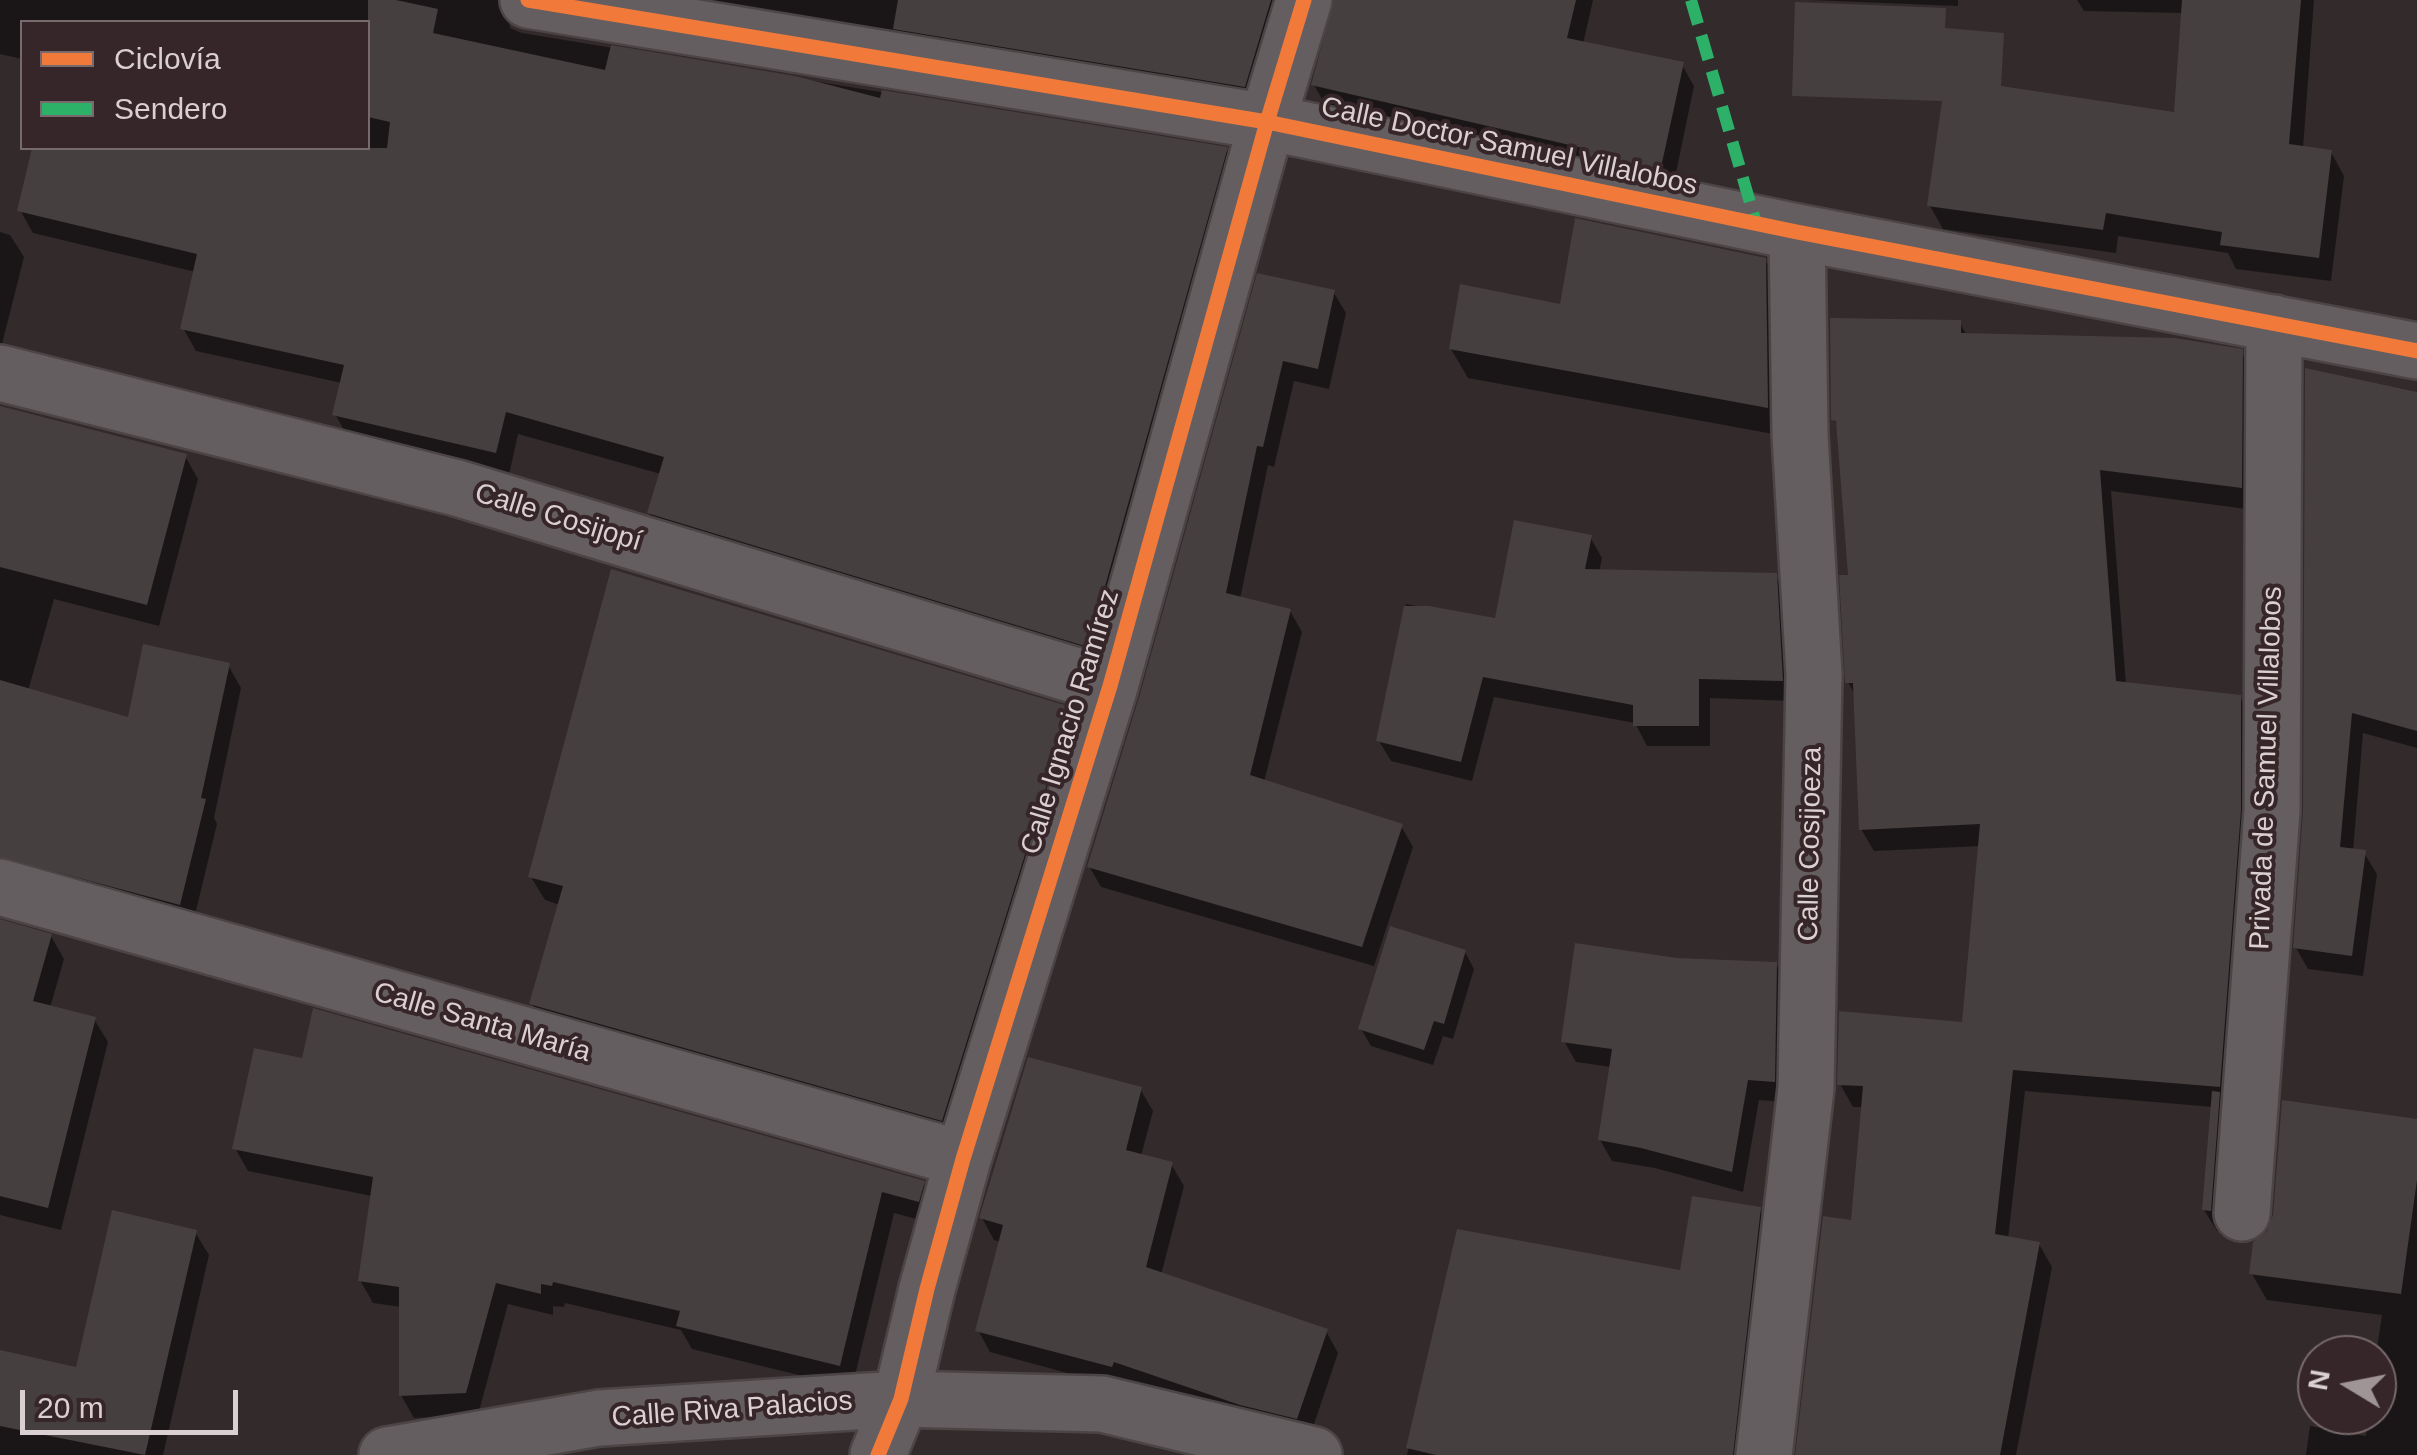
<!DOCTYPE html>
<meta charset="utf-8">
<style>
body{margin:0}
#map{position:relative;width:2417px;height:1455px;overflow:hidden;background:#322a2b;font-family:Helvetica,sans-serif}
canvas{display:block}
.legend{position:absolute;left:20px;top:20px;width:350px;height:130px;box-sizing:border-box;background:#362629;border:2px solid #786a6c;margin:0;padding:12px 18px;list-style:none;font-size:30px;color:#dacfd1}
.legend li{display:flex;align-items:center;gap:20px;height:50px}
.legend b{width:50px;border:2px solid #786a6c}
.north{position:absolute;left:2297px;top:1335px;width:100px;height:100px;box-sizing:border-box;background:#362629;border:2px solid #786a6c;border-radius:50%;rotate:280deg;font-size:28px;font-weight:700;line-height:40px;text-align:center;color:#dacfd1}
.north::after{content:'';display:block;margin:auto;width:35px;height:45px;background:#9f9597;clip-path:polygon(50% 0,100% 100%,50% 72%,0 100%)}
.scale{position:absolute;left:20px;top:1390px;width:218px;height:45px;box-sizing:border-box;border:5px solid #dacfd1;border-top:0;padding-left:12px;font-size:30px;line-height:35px;white-space:nowrap;color:#dacfd1;-webkit-text-stroke:8px #362629;paint-order:stroke}
</style>
<div id="map">
<canvas width="2417" height="1455"></canvas>
<ul class="legend">
<li><b style="height:12px;background:#f17a3a"></b>Ciclovía</li>
<li><b style="height:12px;background:#2db169"></b>Sendero</li>
</ul>
<div class="north">N</div>
<div class="scale">20 m</div>
</div>
<script>
const ctx = document.querySelector('canvas').getContext('2d');
ctx.lineJoin = 'round';
function fill(path, color) { ctx.fillStyle = color; ctx.fill(path, 'evenodd'); }
const poly = rows => new Path2D(rows.map(r => 'M' + r).join(''));
function trace(path, color, width, dash) { ctx.strokeStyle = color; ctx.lineWidth = width; ctx.lineCap = dash ? 'butt' : 'round'; ctx.setLineDash(dash || []); ctx.stroke(path); }
function label(font, color, halo, rows, align = 'center') {
  ctx.font = font + ' Helvetica,sans-serif'; ctx.lineWidth = 8; ctx.setLineDash([]); ctx.textBaseline = 'middle'; ctx.strokeStyle = halo; ctx.fillStyle = color; for (const [text, x, y, turn = 0] of rows) {
    ctx.save(); ctx.translate(x, y); ctx.rotate((+turn || 0) * Math.PI / 180); ctx.textAlign = isNaN(turn) ? turn : align; if (halo) ctx.strokeText(text, 0, 0); ctx.fillText(text, 0, 0); ctx.restore();
  }
}
const shadow = poly([
 [0,0,520,0,509,18,510,28,522,33,1226,149,1239,172,1101,668,663,535,649,513,661,474,518,434,509,475,348,437,335,414,342,383,196,351,183,328,196,272,33,233,20,210,35,148,368,148,368,22,22,22,22,59,0,54],
 [600,0,1295,0,1257,108],
 [1337,0,1593,0,1583,44,1682,65,1694,86,1672,192,1326,106,1314,85],
 [1809,0,1958,0,1958,6],
 [2077,0,2314,0,2303,148,2331,152,2344,176,2331,281,2236,269,2228,253,2118,236,2116,253,1943,229,1930,206,2177,115,2184,13,2084,11],
 [0,232,10,235,24,257,0,352],
 [1765,260,1782,289,1784,436,1468,378,1451,349,1562,307],
 [1259,276,1334,293,1346,313,1329,389,1294,381,1274,467,1268,465,1240,599,1290,611,1302,632,1264,782,1401,826,1413,847,1374,966,1101,887,1089,866,1142,695],
 [1960,323,1967,336,2241,352,2254,374,2254,510,2111,491,2126,685,2240,697,2253,720,2222,1232,2217,1231,2204,1210,2213,1107,2025,1091,2008,1239,2039,1244,2052,1267,2016,1455,1798,1455,1854,1223,1864,1107,1853,1107,1840,1084,1965,1025,1981,846,1874,851,1861,829,1856,697,1848,682,1851,578,1840,429,1834,419],
 [2417,395,2417,748,2363,733,2353,851,2364,853,2377,874,2363,976,2308,969,2296,948],
 [0,408,185,456,198,479,159,626,54,599,28,691,130,720,228,665,241,688,214,818,217,824,192,927,0,882],
 [1590,537,1602,558,1599,572,1775,576,1787,596,1793,701,1710,698,1710,746,1647,746,1635,723,1494,697,1472,781,1391,761,1379,741,1406,604,1497,621],
 [1069,709,1083,733,955,1143,545,1027,532,1004,560,905,545,900,531,877],
 [0,922,51,936,64,959,50,1008,94,1019,108,1042,61,1230,0,1215],
 [1465,952,1474,969,1453,1039,1443,1036,1433,1065,1371,1046,1361,1029],
 [1677,961,1776,964,1788,985,1785,1102,1759,1100,1743,1192,1655,1168,1612,1161,1600,1140,1612,1067,1576,1062,1564,1041],
 [1140,1089,1153,1111,1141,1156,1171,1164,1184,1186,1161,1275,1326,1331,1338,1353,1309,1439,990,1352,978,1330,1001,1242,994,1240,982,1218],
 [2417,1122,2417,1455,2306,1455,2310,1426,2366,1436,2368,1415,2377,1415,2376,1355,2382,1315,2267,1300,2252,1274],
 [235,1148,923,1183,936,1206,931,1223,894,1213,852,1388,692,1349,681,1330,565,1303,564,1307,553,1306,553,1315,508,1304,478,1415,414,1418,401,1395,401,1307,373,1303,360,1280,372,1196,248,1171],
 [1759,1209,1772,1231,1747,1455,1407,1455,1458,1232,1682,1273],
 [195,1232,209,1255,163,1455,0,1455,0,1353,78,1370]
]);
const building = poly([
 [368,0,396,0,438,9,433,33,605,70,611,45,795,76,880,98,882,90,1228,147,1088,647,647,513,664,457,506,412,496,453,332,415,344,365,180,329,197,254,17,211,32,148,387,148,390,122,368,117],
 [898,0,1271,0,1245,87,893,29],
 [1334,0,1576,0,1567,38,1684,62,1660,172,1586,156,1587,149,1311,85],
 [2182,0,2301,0,2289,144,2332,150,2319,258,2220,245,2222,232,2106,213,2103,230,1927,206,1942,101,1792,96,1795,2,1946,8,1945,28,2004,33,2001,86,2174,112],
 [1575,218,1766,258,1768,408,1449,349,1460,284,1560,304],
 [1257,273,1335,290,1318,369,1283,361,1263,447,1257,446,1226,593,1291,609,1250,775,1403,824,1362,947,1087,867,1140,694],
 [1830,318,1961,320,1961,333,2175,338,2243,349,2242,488,2100,470,2116,681,2241,695,2241,810,2220,1087,2013,1070,1995,1234,2040,1242,2000,1455,1795,1455,1823,1216,1851,1220,1863,1086,1837,1085,1839,1011,1962,1022,1980,824,1859,830,1853,683,1845,683,1839,575,1848,575,1836,421,1831,420],
 [2305,368,2417,392,2417,731,2352,713,2340,847,2366,850,2352,956,2293,948,2303,811],
 [0,406,187,454,147,605,0,567],
 [1514,520,1592,535,1585,569,1777,573,1783,681,1699,679,1699,726,1633,726,1633,705,1483,677,1461,762,1376,741,1404,606,1429,606,1495,618],
 [611,569,1071,707,942,1121,529,1004,563,886,528,877],
 [143,644,230,663,201,798,206,799,180,905,0,857,0,680,128,717],
 [0,919,52,934,33,1001,96,1017,48,1208,0,1196],
 [1390,926,1466,950,1444,1024,1434,1021,1424,1050,1358,1029],
 [1575,943,1677,958,1777,962,1775,1082,1748,1080,1732,1172,1641,1148,1598,1140,1612,1049,1561,1042],
 [313,1008,925,1181,919,1202,882,1192,840,1366,676,1326,680,1311,553,1282,552,1286,541,1284,541,1294,496,1283,466,1393,399,1396,399,1287,358,1281,373,1177,232,1149,254,1048,302,1058],
 [1028,1057,1142,1087,1126,1150,1173,1162,1146,1267,1328,1329,1297,1419,1240,1405,1114,1362,1112,1367,975,1331,1003,1225,979,1218],
 [2212,1091,2220,1092,2211,1211,2202,1210],
 [2282,1100,2417,1119,2417,1180,2401,1294,2249,1274,2253,1242,2267,1231,2273,1215],
 [1692,1196,1761,1207,1733,1455,1436,1455,1406,1448,1457,1229,1680,1270],
 [112,1210,197,1230,145,1455,0,1426,0,1350,76,1367]
]);
const minor = poly([
 [528,0,1267,122,1797,232,2417,351],
 [0,373,457,488,1110,686],
 [0,887,963,1159],
 [2242,1213,2272,811,2274,323],
 [387,1455,599,1418,901,1399,1102,1404,1314,1455],
 [878,1455,901,1399,927,1289,963,1159,1110,686,1267,122,1304,0],
 [1764,1455,1806,1088,1814,675,1800,435,1797,232]
]);
const quiet = poly([
 [1691,0,1756,223]
]);
const cycleway = poly([
 [528,0,1267,122,1797,232,2417,351],
 [878,1455,901,1399,927,1289,963,1159,1110,686,1267,122,1304,0]
]);
const streetNames = [
 ["Calle Doctor Samuel Villalobos",1509,147,12],
 ["Calle Cosijopí",558,518,17],
 ["Calle Ignacio Ramírez",1071,722,-73],
 ["Privada de Samuel Villalobos",2267,768,-88],
 ["Calle Cosijoeza",1811,844,-89],
 ["Calle Santa María",482,1023,16],
 ["Calle Riva Palacios",732,1410,-4]
];
fill(shadow, '#0007');
fill(building, '#463f40');
trace(minor, '#4c4546', 60);
trace(minor, '#655e60', 55);
trace(quiet, '#2db169', 12, [25, 12]);
trace(cycleway, '#f17a3a', 15);
label('28px', '#dacfd1', '#362629', streetNames);
</script>
